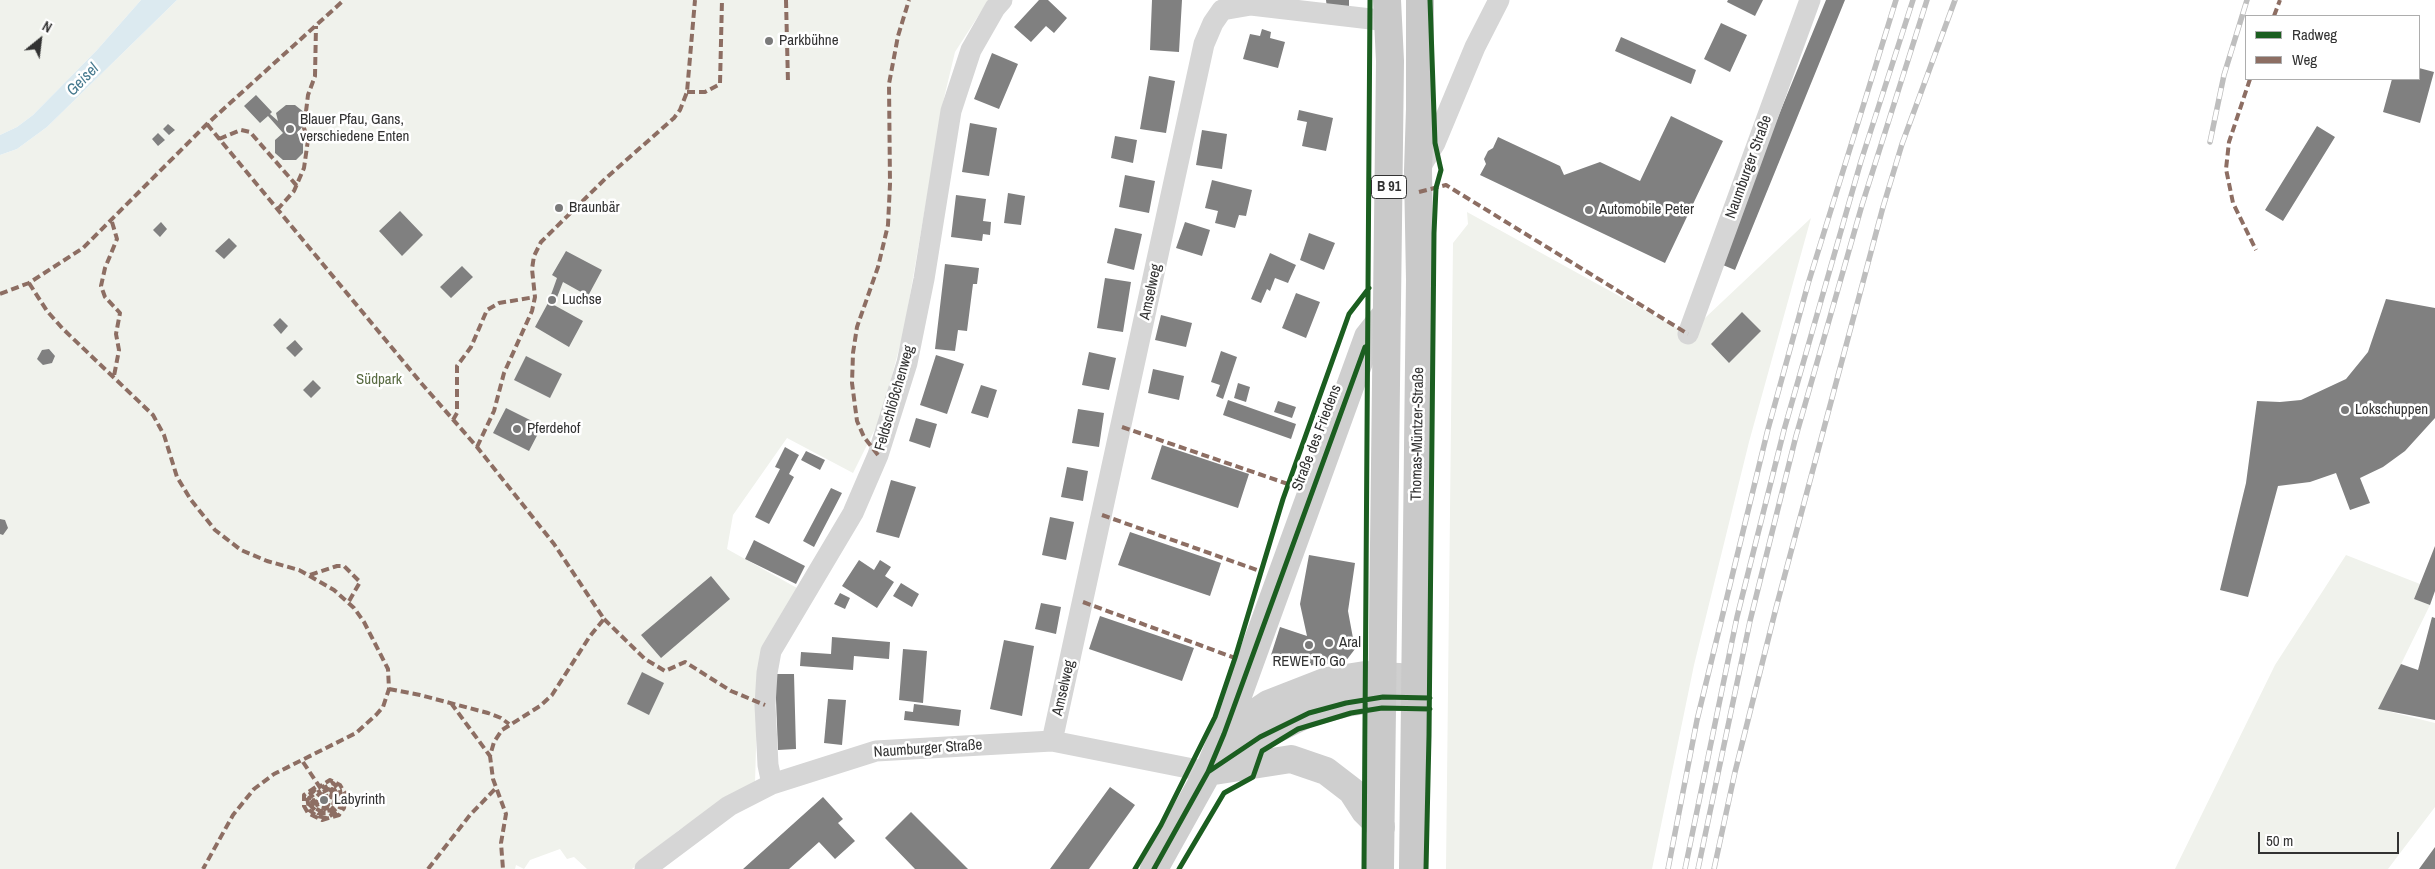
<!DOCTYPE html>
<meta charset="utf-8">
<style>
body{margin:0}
#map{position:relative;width:2435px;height:869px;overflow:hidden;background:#fff;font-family:"Archivo Narrow",sans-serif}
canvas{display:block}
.legend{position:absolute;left:2245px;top:15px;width:175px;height:65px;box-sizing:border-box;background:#fff;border:1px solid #adadad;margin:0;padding:6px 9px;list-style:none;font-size:15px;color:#323232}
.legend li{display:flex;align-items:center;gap:10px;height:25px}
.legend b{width:25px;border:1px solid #adadad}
.north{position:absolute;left:15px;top:15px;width:50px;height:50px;-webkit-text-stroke:4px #fff;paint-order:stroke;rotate:29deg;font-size:14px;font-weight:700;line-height:20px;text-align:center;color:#323232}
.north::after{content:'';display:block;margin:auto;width:18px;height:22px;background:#323232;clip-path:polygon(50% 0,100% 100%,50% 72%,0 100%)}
.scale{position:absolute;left:2258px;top:832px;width:141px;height:22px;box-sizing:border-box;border:2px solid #323232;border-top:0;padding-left:6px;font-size:15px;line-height:18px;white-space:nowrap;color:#323232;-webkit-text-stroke:4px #fff;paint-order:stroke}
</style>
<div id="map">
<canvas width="2435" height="869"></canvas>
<ul class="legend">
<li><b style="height:6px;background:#1b5e20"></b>Radweg</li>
<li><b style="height:6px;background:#8d6e63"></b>Weg</li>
</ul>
<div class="north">N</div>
<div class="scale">50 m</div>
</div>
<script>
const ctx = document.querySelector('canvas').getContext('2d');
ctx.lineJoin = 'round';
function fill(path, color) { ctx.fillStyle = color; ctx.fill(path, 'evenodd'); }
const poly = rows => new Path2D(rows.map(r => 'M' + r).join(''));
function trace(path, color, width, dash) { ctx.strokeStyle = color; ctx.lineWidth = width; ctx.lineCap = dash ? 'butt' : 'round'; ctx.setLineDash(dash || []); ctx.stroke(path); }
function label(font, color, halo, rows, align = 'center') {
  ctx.font = font + ' "Archivo Narrow",sans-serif'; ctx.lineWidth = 5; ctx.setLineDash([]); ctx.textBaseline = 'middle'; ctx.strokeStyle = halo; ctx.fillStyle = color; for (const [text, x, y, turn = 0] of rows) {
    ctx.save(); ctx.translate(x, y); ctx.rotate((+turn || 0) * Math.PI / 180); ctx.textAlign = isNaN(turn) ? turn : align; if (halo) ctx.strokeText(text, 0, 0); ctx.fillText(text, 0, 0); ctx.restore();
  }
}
const green = poly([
 [0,0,141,0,97,50,33,115,17,127,0,135],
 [177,0,991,0,984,7,955,52,944,98,904,330,881,417,853,473,787,438,733,515,727,549,797,588,757,713,755,783,679,830,632,869,587,869,574,857,567,859,560,849,530,860,524,869,516,865,515,869,0,869,0,155,17,149,47,127],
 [1467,212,1688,334,1811,218,1749,442,1694,665,1652,869,1446,869,1453,243,1468,224],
 [2346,555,2420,584,2414,599,2430,605,2379,709,2435,723,2435,807,2388,869,2175,869,2275,665]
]);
const water = poly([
 [141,0,177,0,47,127,17,149,0,155,0,135,17,127,33,115,97,50]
]);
const building = poly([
 [1039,0,1048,0,1067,18,1054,33,1046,26,1031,42,1014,27],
 [1152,0,1182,0,1179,52,1150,50],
 [1326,0,1349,0,1349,7,1327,8],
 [1728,0,1763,0,1755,16,1727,2],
 [1826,0,1845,0,1735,270,1718,263],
 [1721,23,1747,35,1730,72,1704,59],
 [1262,29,1271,32,1270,38,1285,42,1278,68,1243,59,1250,34,1260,36],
 [1621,37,1696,70,1691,84,1615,51],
 [992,53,1018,64,999,109,974,99],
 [2419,68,2434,72,2420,123,2383,112,2392,79,2419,79],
 [1149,76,1175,81,1166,133,1140,129],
 [256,95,272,112,270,114,278,121,276,113,286,105,295,105,305,113,304,125,297,133,303,141,303,153,296,160,283,160,275,153,275,140,283,133,268,116,260,123,244,106],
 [1299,110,1333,118,1326,151,1302,146,1307,122,1297,120],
 [1671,116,1723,141,1665,263,1480,175,1486,164,1484,159,1488,151,1493,148,1498,137,1560,166,1564,175,1600,162,1640,181],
 [970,123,997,128,989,176,962,172],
 [168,124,175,130,169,135,163,129],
 [2317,126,2335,137,2283,221,2265,210],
 [1202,130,1227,134,1222,169,1196,165],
 [158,133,165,140,158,146,152,139],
 [1115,136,1137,140,1133,163,1111,158],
 [1125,175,1155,181,1149,213,1119,207],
 [1212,180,1252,190,1246,216,1239,215,1235,228,1215,223,1218,211,1205,208],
 [1008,193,1025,196,1021,225,1004,223],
 [956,195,986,199,983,221,991,222,990,235,983,234,982,241,951,237],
 [400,211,423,235,402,256,379,231],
 [161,222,167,229,160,237,153,230],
 [1185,222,1210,230,1202,256,1176,248],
 [1115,228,1142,234,1134,270,1107,263],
 [1309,233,1335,243,1324,270,1300,260],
 [229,238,237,246,224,259,215,251],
 [566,251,602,270,588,296,563,282,554,305,583,321,569,347,535,327,548,303,557,278,552,275],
 [1270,253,1296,265,1288,283,1275,278,1270,291,1267,289,1261,303,1251,299],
 [945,264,979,268,977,284,973,284,967,331,958,330,955,351,935,349],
 [462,266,473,277,451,298,440,287],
 [1105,278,1131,282,1123,332,1097,328],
 [1296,293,1320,302,1306,338,1282,328],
 [2386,299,2435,308,2435,418,2405,451,2383,467,2360,478,2370,503,2350,510,2336,473,2310,482,2278,486,2248,597,2220,590,2246,483,2257,401,2280,402,2301,400,2346,379,2368,352],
 [1742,312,1761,331,1729,363,1711,344],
 [1161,315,1192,323,1186,347,1155,340],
 [280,318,288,326,281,334,273,325],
 [295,340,303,349,295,357,286,348],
 [49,349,55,356,52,363,43,365,37,359,42,350],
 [1221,351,1237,357,1223,399,1216,396,1220,385,1211,382],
 [1089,352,1116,358,1109,390,1082,385],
 [936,355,964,364,947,414,920,405],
 [526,356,562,374,550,398,514,380],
 [1153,369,1184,376,1179,400,1148,393],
 [313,380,321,388,311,398,303,390],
 [1238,383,1250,387,1246,402,1234,398],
 [981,385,997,390,988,418,971,413],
 [1228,400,1296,424,1291,439,1223,415],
 [1278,401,1296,407,1292,418,1274,412],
 [506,408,542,426,529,451,493,433],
 [1078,409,1104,413,1099,447,1072,443],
 [916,418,937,424,930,448,909,441],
 [1162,445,1249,474,1238,508,1151,479],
 [785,447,799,455,789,474,794,477,769,524,755,517,780,469,775,467],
 [806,451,825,460,820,470,801,460],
 [1067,467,1088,471,1083,501,1061,497],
 [891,480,916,487,899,538,876,532],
 [831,488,842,493,814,547,803,541],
 [1050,517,1074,522,1066,560,1042,555],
 [0,519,5,520,8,528,3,535,0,534],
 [1130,532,1221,563,1210,596,1118,565],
 [754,540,805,566,796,584,745,559],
 [2435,546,2435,591,2430,605,2414,599],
 [1309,555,1355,563,1348,611,1355,649,1345,662,1305,666,1271,655,1280,627,1307,636,1300,604],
 [859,560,874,570,880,560,891,567,885,576,894,582,877,608,842,586],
 [711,576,730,599,661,658,641,635],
 [901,583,919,594,912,607,893,596],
 [840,593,850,598,845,609,834,604],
 [1041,603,1061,607,1056,634,1035,629],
 [1100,616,1194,648,1182,681,1089,649],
 [2432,617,2435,618,2435,720,2378,709,2401,664,2418,670],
 [832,637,890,642,889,659,854,656,853,670,800,666,801,652,831,654],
 [1004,640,1034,646,1022,716,990,709],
 [903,649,927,651,923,703,899,700],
 [642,672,664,683,649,715,627,704],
 [775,674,794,674,796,749,778,750],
 [828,699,846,700,842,745,824,743],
 [914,704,961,710,959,726,904,720,905,711,913,712],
 [1110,787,1135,805,1089,869,1050,869],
 [823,797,843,819,838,823,855,841,835,859,819,842,789,869,743,869],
 [911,812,968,869,915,869,885,838],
 [2435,847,2435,869,2419,869]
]);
const street = poly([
 [1418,171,1435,143,1475,47,1499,0],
 [1688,334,1810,0],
 [1052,741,1204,44,1213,23,1222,10,1251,5,1388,21],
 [772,784,768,765,765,705,767,673,771,651,853,513,878,455,907,363,924,279,951,111,971,50,995,8,1002,0],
 [645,869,729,806,772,784,876,751,1052,741,1208,772]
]);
const secondary = poly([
 [1224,734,1268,704,1327,681,1365,675,1415,678],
 [1214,771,1291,759,1326,771,1352,791,1365,811,1381,827],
 [1208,772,1260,737,1309,713,1346,703,1383,697,1415,697],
 [1154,869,1208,772,1224,734,1368,337,1387,313]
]);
const primary = poly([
 [1380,869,1390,61,1387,0],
 [1413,869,1420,280,1418,171,1420,109,1420,0]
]);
const rail = poly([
 [2210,142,2224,75,2247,0],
 [1668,869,1697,720,1768,429,1808,284,1896,0],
 [1685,869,1737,617,1784,430,1861,161,1913,0],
 [1698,869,1750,621,1796,436,1862,205,1927,0],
 [1714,869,1735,772,1776,608,1883,207,1902,144,1955,0]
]);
const quiet = poly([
 [786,0,788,83],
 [2274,16,2280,0],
 [2250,79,2229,142,2226,169,2233,203,2256,250],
 [687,92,705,92,720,84,722,0],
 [207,124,422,384,477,447,554,544,604,619,590,636,552,695,540,706,502,730,494,742,490,756,493,779,506,814,501,843,503,869],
 [219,139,241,130,250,132,297,186],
 [1419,192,1446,185,1688,334],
 [277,210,294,191,304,168,308,140,304,128,308,95,315,76,316,26],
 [112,222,117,239,105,268,101,286,105,297,120,313,116,334,119,350,114,376],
 [29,283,47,311,63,329,153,415,164,435,177,477,191,500,215,530,241,550,267,561,299,570,334,590,354,608,364,622,388,669,389,689,383,707,376,715,356,733,274,774,254,789,233,815,203,869],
 [0,294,29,283,83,248,207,124,344,0],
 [453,420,457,413,457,366,471,347,487,310,499,303,535,297],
 [1122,427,1288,484],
 [477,447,494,411,504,373,532,311,535,297,532,269,534,256,541,242,606,178,674,118,680,110,687,92,695,0],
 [878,455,864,437,857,421,852,383,853,353,857,327,878,267,888,225,890,184,889,84,898,36,909,0],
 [1102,515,1260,571],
 [310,575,337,566,344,566,360,582,348,603],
 [1083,602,1235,658],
 [604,619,645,659,665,671,685,662,731,691,765,705],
 [389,689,420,695,488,713,501,718,509,724],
 [451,703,490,756],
 [303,762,323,792,333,787,340,799,338,807,331,813,318,813,309,804,309,798,316,793,314,791,307,796,309,810,317,816,327,818,339,810,342,802,340,790,333,783,324,788,322,785,330,780,340,785,346,795,344,808,339,815,322,820,308,813,304,806,304,795,316,787,320,793,312,802,315,808,322,812,331,810,336,804,337,797,332,789,326,794,328,802,318,802,323,806,328,805,332,793,335,798,333,805,325,809,318,807,315,800,321,796,323,799],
 [428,869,470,815,495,789]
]);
const cycleway = poly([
 [1208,772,1260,737,1309,713,1346,703,1383,697,1430,698],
 [1135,869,1161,825,1215,717,1235,658,1283,499,1349,314,1369,288],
 [1154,869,1208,772,1224,734,1365,347],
 [1179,869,1224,793,1253,777,1262,751,1298,729,1351,713,1382,708,1430,709],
 [1364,869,1370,0],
 [1426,869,1429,736,1434,233,1436,188,1441,170,1435,143,1430,0]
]);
const markers = [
 [769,41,5,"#7a7a7a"],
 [290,129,5,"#7a7a7a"],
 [559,208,5,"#7a7a7a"],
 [1589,210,5,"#7a7a7a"],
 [552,300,5,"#7a7a7a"],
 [2345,410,5,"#7a7a7a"],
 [517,429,5,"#7a7a7a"],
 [1329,643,5,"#7a7a7a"],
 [1309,645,5,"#7a7a7a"],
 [324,800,5,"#7a7a7a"]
];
const shields = [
 [1389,187,35]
];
const shieldNames = [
 ["B 91",1389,187]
];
const poiNames = [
 ["Parkbühne",779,41],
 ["Blauer Pfau, Gans,",300,120],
 ["verschiedene Enten",300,137],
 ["Braunbär",569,208],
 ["Automobile Peter",1599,210],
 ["Luchse",562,300],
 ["Lokschuppen",2355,410],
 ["Pferdehof",527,429],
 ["Aral",1339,643],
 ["REWE To Go",1309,662,"center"],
 ["Labyrinth",334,800]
];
const streetNames = [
 ["Naumburger Straße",1749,167,-70],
 ["Amselweg",1151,292,-78],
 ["Feldschlößchenweg",895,398,-74],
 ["Thomas-Müntzer-Straße",1418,434,-89],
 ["Straße des Friedens",1317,438,-69],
 ["Amselweg",1064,688,-77],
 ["Naumburger Straße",928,749,-4]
];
const parkNames = [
 ["Südpark",379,380]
];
const waterNames = [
 ["Geisel",83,80,-46]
];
fill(green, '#f0f2ec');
fill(water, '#dceaf0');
fill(building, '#808080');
trace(street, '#d6d6d6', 21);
trace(secondary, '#cfcfcf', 28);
trace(primary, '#c9c9c9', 28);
trace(rail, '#bebebe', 5.5);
trace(rail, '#fff', 4, [11]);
trace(quiet, '#8d6e63', 4, [8, 4]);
trace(cycleway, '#1b5e20', 5);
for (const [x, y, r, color] of markers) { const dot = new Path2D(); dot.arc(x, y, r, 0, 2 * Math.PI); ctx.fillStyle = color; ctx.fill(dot); trace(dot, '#fff', 2); }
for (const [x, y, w] of shields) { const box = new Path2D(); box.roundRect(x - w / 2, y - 11.5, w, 23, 4); ctx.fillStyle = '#fff'; ctx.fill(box); trace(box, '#323232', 1); }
label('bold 14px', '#323232', null, shieldNames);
label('15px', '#323232', '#fff', poiNames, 'left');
label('15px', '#323232', '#fff', streetNames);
label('15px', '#596b42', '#fff', parkNames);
label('italic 16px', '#46798e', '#fff', waterNames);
</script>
